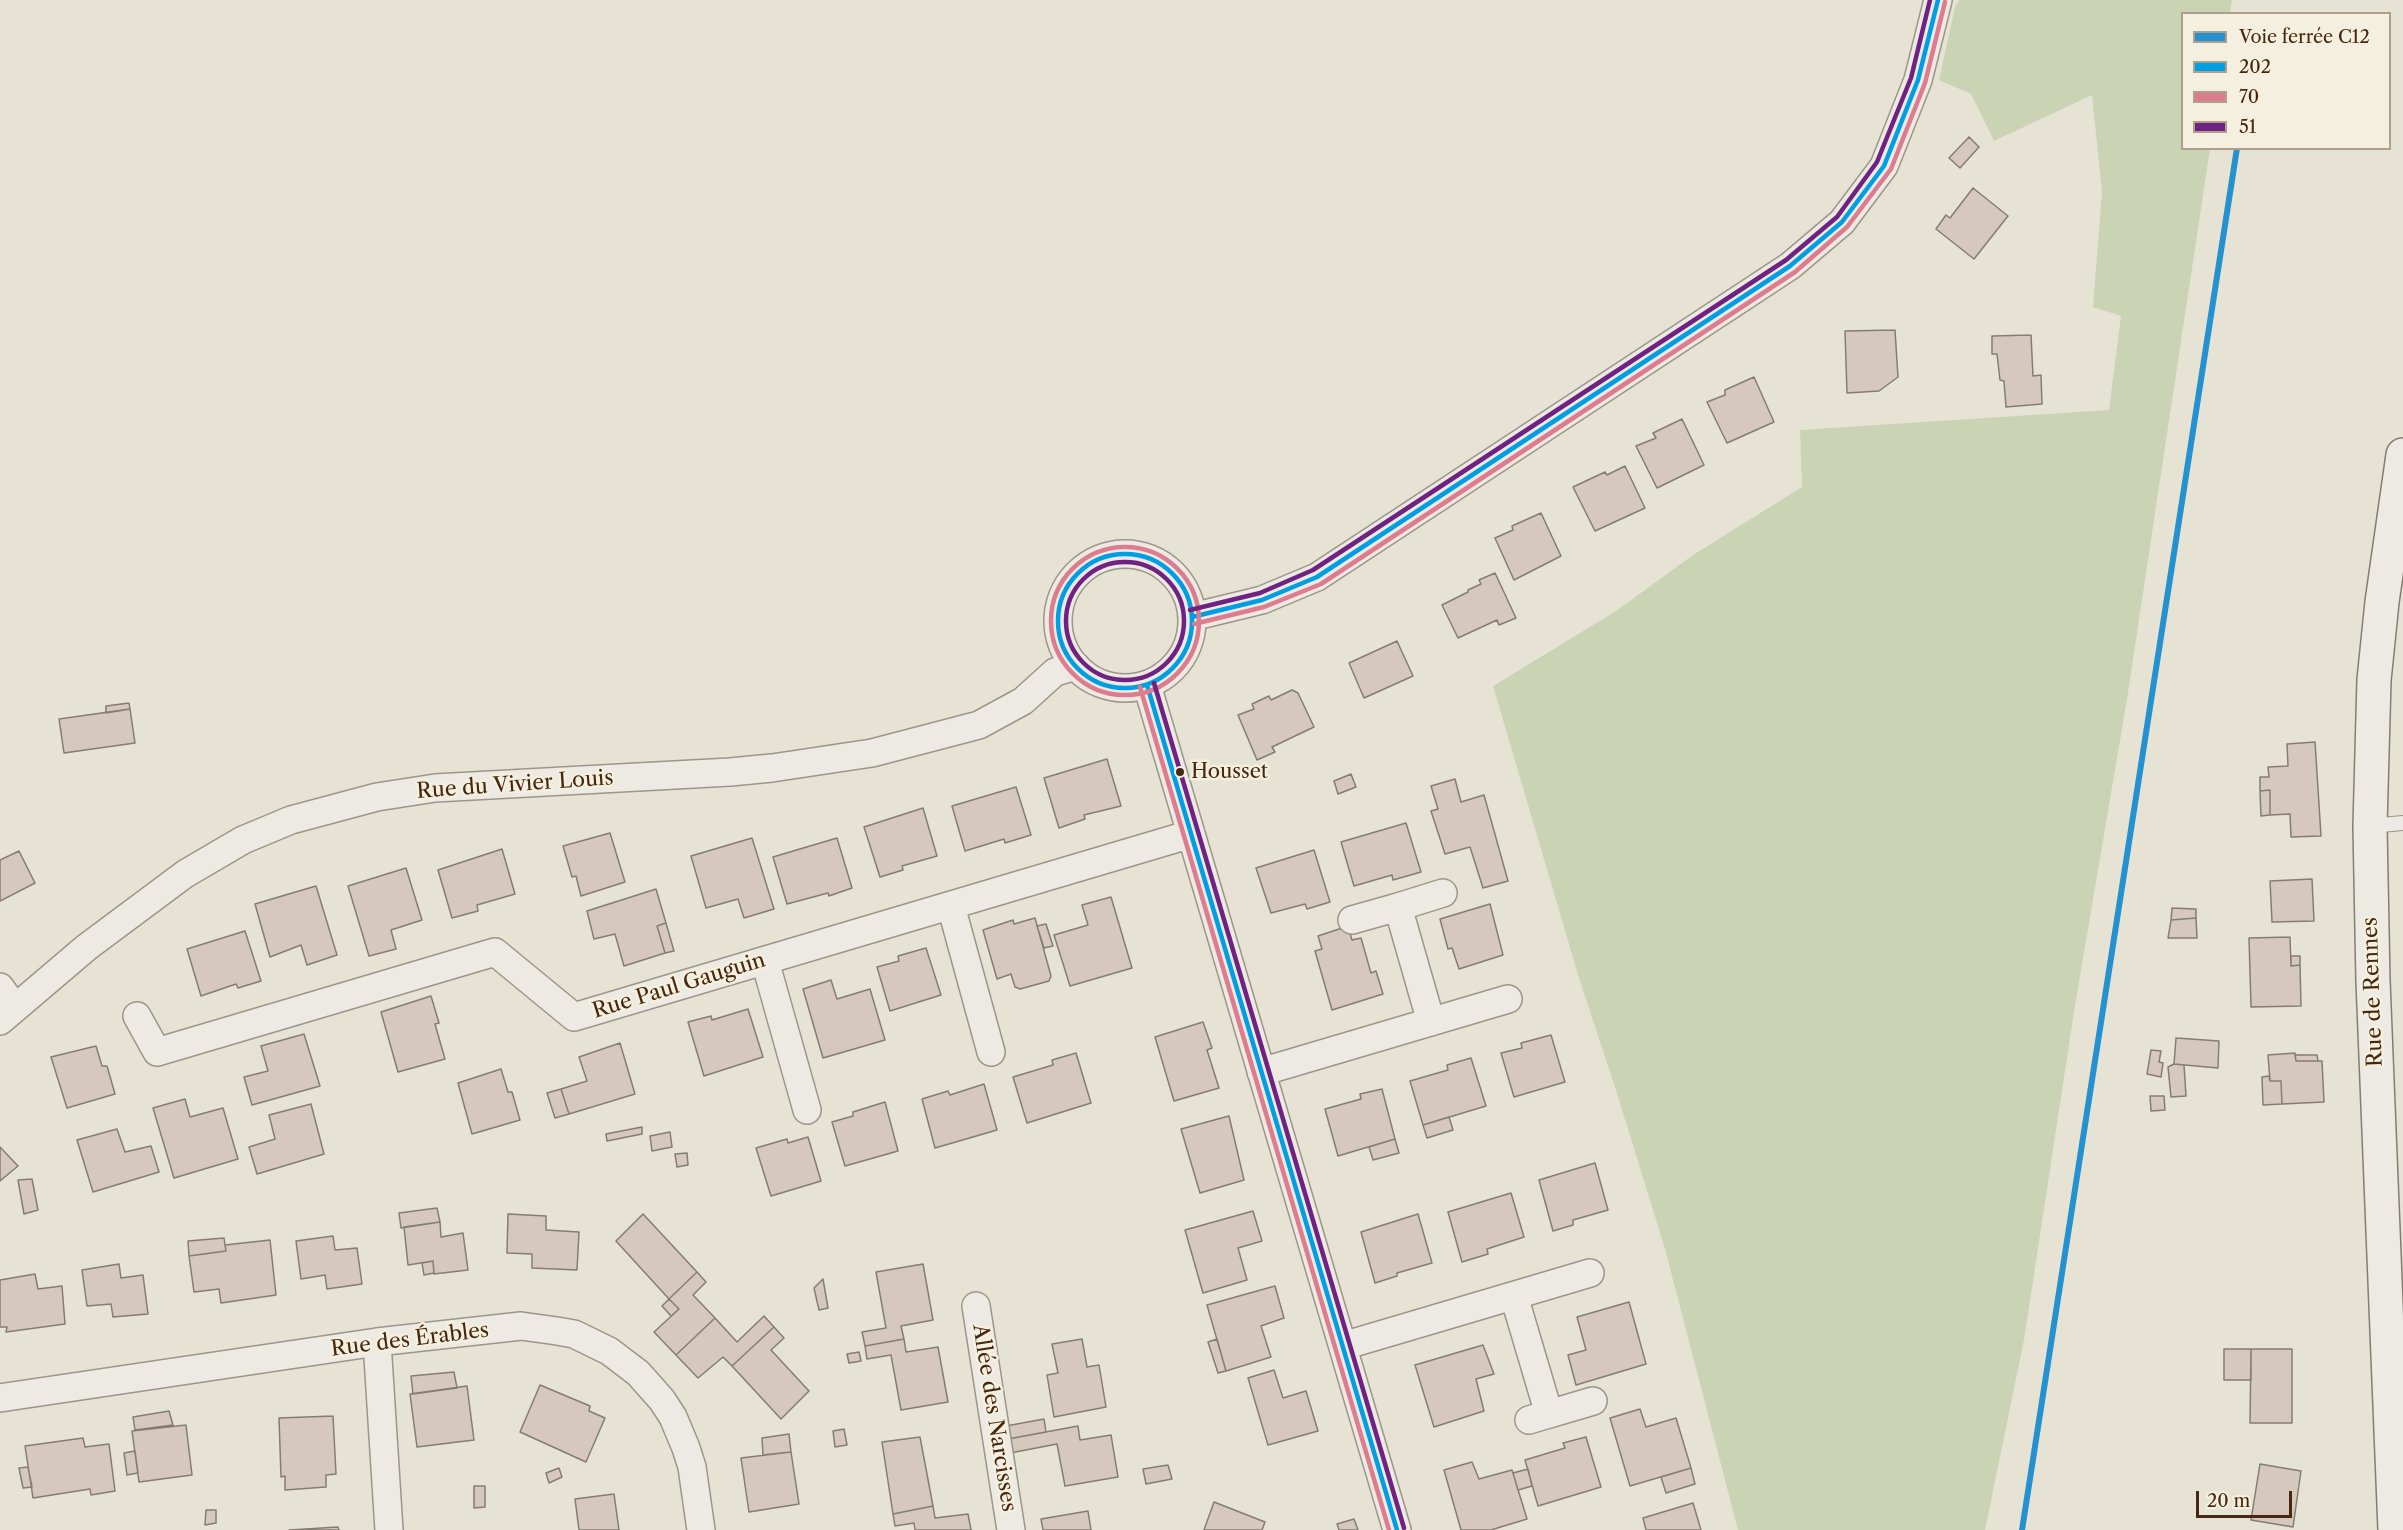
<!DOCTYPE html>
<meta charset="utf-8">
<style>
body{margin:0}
#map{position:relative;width:2403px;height:1530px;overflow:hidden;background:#e6e3d4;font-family:"Libre Caslon Text",serif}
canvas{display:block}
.legend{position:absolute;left:2181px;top:12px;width:210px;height:138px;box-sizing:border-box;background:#f4efde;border:2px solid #ae9f8b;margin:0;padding:8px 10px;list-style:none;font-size:18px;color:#45280f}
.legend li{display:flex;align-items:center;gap:12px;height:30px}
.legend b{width:30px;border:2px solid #ae9f8b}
.scale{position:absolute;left:2196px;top:1491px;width:96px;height:27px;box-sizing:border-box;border:3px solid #45280f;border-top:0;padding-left:8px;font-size:18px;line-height:21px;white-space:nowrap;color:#45280f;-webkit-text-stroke:4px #f4efde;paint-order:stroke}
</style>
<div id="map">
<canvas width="2403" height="1530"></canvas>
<ul class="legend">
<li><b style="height:8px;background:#2691d0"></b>Voie ferrée C12</li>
<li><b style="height:8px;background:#009fe3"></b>202</li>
<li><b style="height:8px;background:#de7c8f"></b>70</li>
<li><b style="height:8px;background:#6f2282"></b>51</li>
</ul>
<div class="scale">20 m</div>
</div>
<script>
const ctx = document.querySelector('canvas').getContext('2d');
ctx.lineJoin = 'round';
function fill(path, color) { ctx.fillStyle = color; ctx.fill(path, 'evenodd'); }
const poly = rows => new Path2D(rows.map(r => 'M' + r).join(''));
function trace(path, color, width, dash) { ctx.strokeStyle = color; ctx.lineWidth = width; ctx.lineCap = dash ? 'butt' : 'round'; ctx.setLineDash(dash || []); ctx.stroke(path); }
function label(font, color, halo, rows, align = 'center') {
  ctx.font = font + ' "Libre Caslon Text",serif'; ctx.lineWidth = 5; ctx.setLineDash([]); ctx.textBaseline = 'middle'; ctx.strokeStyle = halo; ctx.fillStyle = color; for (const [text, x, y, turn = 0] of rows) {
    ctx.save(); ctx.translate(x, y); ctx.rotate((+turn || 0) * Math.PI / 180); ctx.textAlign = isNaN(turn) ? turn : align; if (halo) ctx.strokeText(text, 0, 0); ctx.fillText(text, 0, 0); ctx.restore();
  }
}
const green = poly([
 [1959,0,2232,0,2230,13,2182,14,2182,148,2210,149,2127,699,2074,1012,2024,1340,1985,1530,1738,1530,1665,1249,1615,1087,1579,978,1493,686,1616,611,1693,555,1802,487,1800,430,2109,410,2121,316,2093,307,2102,192,2092,95,1994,141,1971,94,1939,80,1955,7]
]);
const building = poly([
 [1969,137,1979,147,1960,168,1949,158,1969,137],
 [1973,188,2008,216,1974,259,1936,229,1946,215,1950,218,1973,188],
 [1895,330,1898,377,1879,391,1847,393,1845,331,1895,330],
 [2031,335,2033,376,2041,375,2042,404,2006,407,2004,381,2000,380,1997,354,1992,354,1992,336,2031,335],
 [1754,377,1774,422,1727,443,1707,402,1725,395,1725,390,1754,377],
 [1682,419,1704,465,1657,488,1636,446,1656,438,1653,433,1682,419],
 [1625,466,1645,508,1595,531,1573,487,1605,472,1607,475,1625,466],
 [1541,513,1561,556,1514,580,1495,538,1513,530,1512,526,1541,513],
 [1495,573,1516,618,1499,625,1497,620,1458,638,1442,605,1468,592,1468,590,1481,584,1479,580,1495,573],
 [1397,641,1413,676,1364,698,1349,663,1397,641],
 [1292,690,1298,693,1314,727,1272,747,1275,752,1257,760,1238,715,1254,709,1252,704,1269,696,1271,700,1292,690],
 [129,703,130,709,106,713,106,706,129,703],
 [130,709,135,743,64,753,59,719,130,709],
 [2315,742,2321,836,2291,837,2290,814,2270,815,2270,790,2260,791,2260,777,2269,777,2268,767,2288,766,2287,744,2315,742],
 [1107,759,1121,806,1084,815,1085,819,1059,828,1044,778,1107,759],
 [1351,774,1356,787,1338,794,1334,781,1351,774],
 [1455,779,1461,802,1484,795,1508,881,1483,888,1470,847,1445,854,1431,811,1438,809,1431,786,1455,779],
 [1016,787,1031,835,1005,843,1004,839,965,851,952,806,1016,787],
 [2270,790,2270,815,2261,816,2260,791,2270,790],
 [923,808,937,856,902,866,903,870,880,877,864,827,923,808],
 [1406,823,1421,872,1393,880,1392,875,1354,886,1341,842,1406,823],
 [610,833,625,882,581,896,576,876,572,877,563,846,610,833],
 [752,838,774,909,744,918,738,899,706,908,691,856,752,838],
 [837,838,852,888,829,896,828,893,787,904,773,857,837,838],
 [502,849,515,894,477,905,478,911,452,918,438,870,502,849],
 [1314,850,1330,902,1307,909,1305,904,1271,913,1256,868,1314,850],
 [19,851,35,883,0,901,0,860,19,851],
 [406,868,422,920,391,930,396,949,369,956,348,886,406,868],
 [2312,879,2314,921,2272,922,2270,881,2312,879],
 [316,886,337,955,307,965,301,945,270,957,255,904,316,886],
 [656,889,666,923,657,926,665,953,624,966,615,934,594,939,587,911,656,889],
 [1111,897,1132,968,1070,986,1054,935,1088,925,1082,905,1111,897],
 [1490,904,1503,955,1459,969,1452,948,1448,949,1440,919,1490,904],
 [2172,908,2196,909,2196,918,2171,920,2172,908],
 [1035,918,1051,976,1049,981,1020,989,1015,987,1011,974,997,979,983,930,1013,920,1014,924,1035,918],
 [2196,918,2197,938,2168,938,2171,920,2196,918],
 [666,923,674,951,665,953,657,926,666,923],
 [1046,924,1053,946,1044,948,1037,926,1046,924],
 [1348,926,1352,940,1361,938,1371,973,1376,971,1383,994,1332,1010,1315,951,1322,949,1318,936,1348,926],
 [245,931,261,981,238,988,236,984,201,996,187,949,245,931],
 [2290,937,2291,966,2300,965,2301,1006,2251,1007,2249,938,2290,937],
 [926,948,941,995,890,1011,877,967,899,961,898,956,926,948],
 [2291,956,2300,956,2300,965,2291,966,2291,956],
 [831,980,837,999,870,989,885,1040,823,1058,803,989,831,980],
 [431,996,439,1023,435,1024,445,1059,398,1072,381,1012,431,996],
 [748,1009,763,1057,704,1076,688,1022,711,1016,712,1020,748,1009],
 [1203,1022,1212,1048,1207,1050,1219,1088,1174,1101,1155,1037,1203,1022],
 [304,1034,320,1086,252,1105,244,1077,268,1071,261,1046,304,1034],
 [1551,1035,1565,1082,1514,1097,1501,1053,1522,1048,1521,1043,1551,1035],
 [2176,1038,2219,1041,2218,1068,2174,1064,2176,1038],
 [620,1043,635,1094,569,1114,561,1089,587,1081,579,1057,620,1043],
 [96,1046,102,1066,107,1066,115,1094,67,1108,51,1057,96,1046],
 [2151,1050,2161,1051,2159,1062,2163,1063,2161,1077,2147,1074,2151,1050],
 [1076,1053,1091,1103,1027,1123,1013,1077,1053,1065,1052,1060,1076,1053],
 [2295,1053,2296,1061,2322,1061,2324,1102,2282,1104,2281,1081,2270,1081,2268,1055,2295,1053],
 [2295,1055,2317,1055,2318,1061,2296,1061,2295,1055],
 [1471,1058,1486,1106,1423,1125,1410,1081,1448,1070,1447,1065,1471,1058],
 [2174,1064,2184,1065,2186,1096,2171,1097,2168,1067,2174,1064],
 [501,1069,508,1092,512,1092,520,1120,472,1134,458,1083,501,1069],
 [2269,1076,2270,1081,2281,1081,2282,1104,2263,1105,2262,1077,2269,1076],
 [984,1084,997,1130,935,1148,922,1099,948,1091,950,1095,984,1084],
 [561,1089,569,1114,555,1118,547,1093,561,1089],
 [1382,1089,1395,1139,1338,1156,1325,1109,1361,1099,1360,1094,1382,1089],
 [2150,1096,2164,1096,2165,1110,2151,1111,2150,1096],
 [185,1099,190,1117,223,1108,238,1159,174,1178,153,1108,185,1099],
 [885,1102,898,1151,845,1166,832,1122,853,1116,853,1112,885,1102],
 [311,1104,324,1154,257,1174,249,1147,275,1139,269,1115,311,1104],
 [1229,1116,1244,1180,1200,1193,1181,1129,1229,1116],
 [1449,1117,1453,1130,1427,1138,1423,1125,1449,1117],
 [642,1127,642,1134,607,1141,606,1134,642,1127],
 [117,1129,125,1152,151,1146,159,1172,93,1192,77,1140,117,1129],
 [670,1132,672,1147,652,1151,650,1136,670,1132],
 [808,1137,821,1181,771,1196,756,1148,787,1139,788,1143,808,1137],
 [1395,1139,1399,1153,1373,1160,1369,1147,1395,1139],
 [0,1147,18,1166,0,1181,0,1147],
 [687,1153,688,1165,677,1167,675,1154,687,1153],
 [1595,1163,1608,1210,1573,1220,1573,1225,1553,1231,1539,1180,1595,1163],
 [32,1179,38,1210,24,1214,18,1180,32,1179],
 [1511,1193,1524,1237,1487,1249,1488,1254,1462,1262,1448,1212,1511,1193],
 [437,1208,440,1222,401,1228,399,1213,437,1208],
 [1253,1211,1262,1241,1238,1248,1247,1280,1203,1293,1185,1230,1253,1211],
 [508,1214,546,1216,546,1230,579,1232,577,1270,532,1268,532,1254,507,1253,508,1214],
 [643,1214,697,1272,669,1299,616,1241,643,1214],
 [1418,1214,1432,1263,1397,1273,1397,1276,1375,1283,1361,1232,1418,1214],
 [440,1222,441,1237,463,1233,468,1270,434,1274,433,1261,408,1265,404,1227,440,1222],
 [333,1236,335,1250,357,1248,362,1284,327,1289,325,1275,301,1279,296,1241,333,1236],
 [224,1238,226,1251,189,1256,188,1241,224,1238],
 [270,1240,276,1295,221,1303,219,1289,194,1292,189,1256,226,1251,225,1245,270,1240],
 [433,1261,434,1273,424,1275,422,1263,433,1261],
 [119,1264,121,1278,143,1275,148,1314,113,1317,111,1304,87,1306,82,1270,119,1264],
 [923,1264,933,1320,901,1326,904,1339,865,1346,862,1332,886,1328,876,1272,923,1264],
 [697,1272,706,1282,693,1295,715,1318,676,1355,654,1332,679,1309,669,1299,697,1272],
 [35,1274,38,1289,62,1286,65,1324,6,1332,7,1327,0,1327,0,1280,35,1274],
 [823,1279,828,1308,819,1310,814,1288,823,1279],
 [1275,1286,1284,1318,1261,1326,1271,1357,1226,1371,1207,1305,1275,1286],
 [669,1299,679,1309,671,1316,662,1306,669,1299],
 [1629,1302,1646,1364,1576,1385,1568,1355,1586,1350,1577,1317,1629,1302],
 [764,1316,774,1327,732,1366,723,1357,698,1378,676,1355,715,1318,737,1342,764,1316],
 [774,1327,784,1338,771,1350,809,1391,781,1419,732,1366,774,1327],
 [904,1339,906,1352,938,1347,948,1402,901,1410,891,1355,867,1359,865,1346,904,1339],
 [1082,1339,1087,1367,1099,1365,1106,1407,1054,1417,1047,1375,1058,1373,1052,1344,1082,1339],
 [1217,1339,1226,1371,1218,1373,1208,1342,1217,1339],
 [1483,1345,1494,1374,1476,1379,1484,1411,1434,1427,1415,1365,1483,1345],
 [2224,1349,2251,1349,2251,1380,2224,1380,2224,1349],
 [2251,1349,2292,1349,2292,1423,2250,1423,2251,1349],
 [859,1352,861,1361,849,1363,847,1354,859,1352],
 [1274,1370,1283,1398,1306,1391,1318,1431,1268,1445,1248,1378,1274,1370],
 [454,1372,457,1388,413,1394,411,1376,454,1372],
 [540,1385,590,1406,589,1411,605,1418,586,1462,520,1432,540,1385],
 [467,1386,474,1440,417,1447,410,1394,467,1386],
 [1640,1409,1646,1427,1676,1418,1691,1468,1630,1486,1610,1418,1640,1409],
 [169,1411,173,1425,135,1430,133,1417,169,1411],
 [333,1416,336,1474,326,1475,326,1487,285,1490,285,1476,281,1477,279,1418,333,1416],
 [1044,1419,1046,1432,1008,1439,1006,1426,1044,1419],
 [186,1425,192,1475,139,1482,132,1431,186,1425],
 [1078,1426,1080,1440,1111,1435,1118,1477,1065,1486,1057,1444,1010,1453,1008,1439,1078,1426],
 [844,1429,847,1445,835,1447,833,1431,844,1429],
 [789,1434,791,1452,763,1455,762,1438,789,1434],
 [920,1437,933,1506,893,1514,882,1442,920,1437],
 [1586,1437,1601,1487,1538,1506,1525,1460,1565,1448,1563,1443,1586,1437],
 [83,1438,85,1447,109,1444,115,1491,91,1495,90,1489,33,1498,25,1446,83,1438],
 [135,1451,138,1473,127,1475,124,1453,135,1451],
 [791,1452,799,1504,749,1512,741,1458,791,1452],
 [1472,1462,1479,1479,1512,1470,1527,1519,1491,1530,1461,1530,1444,1470,1472,1462],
 [2260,1464,2301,1471,2293,1527,2251,1520,2260,1464],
 [1168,1465,1172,1479,1146,1484,1143,1469,1168,1465],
 [28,1467,32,1487,23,1488,19,1468,28,1467],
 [559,1468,562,1477,549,1483,546,1473,559,1468],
 [1691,1468,1695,1484,1666,1493,1661,1477,1691,1468],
 [1528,1469,1532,1486,1518,1490,1513,1473,1528,1469],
 [474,1486,485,1486,485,1507,474,1508,474,1486],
 [614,1494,619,1530,579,1530,575,1499,614,1494],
 [1214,1502,1265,1522,1262,1530,1204,1530,1214,1502],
 [1693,1503,1701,1530,1646,1530,1643,1518,1693,1503],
 [933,1506,935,1518,968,1514,971,1530,915,1530,914,1523,895,1526,893,1514,933,1506],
 [206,1510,216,1510,216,1523,205,1525,206,1510],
 [1088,1511,1091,1530,1043,1530,1041,1519,1088,1511],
 [1354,1519,1358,1530,1339,1530,1337,1524,1354,1519],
 [338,1527,339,1530,289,1530,338,1527]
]);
const service = poly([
 [2370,826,2403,823]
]);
const minor = poly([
 '1058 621a67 67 0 1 1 134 0a67 67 0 1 1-134 0Z',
 [1192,617,1262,600,1317,577,1790,266,1842,222,1884,166,1918,80,1938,0],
 [1147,685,1397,1530],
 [951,906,991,1052],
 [1352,920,1398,907],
 [765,961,807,1110],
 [0,987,15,1008],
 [137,1016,157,1052,495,952,574,1017,1191,834],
 [0,1021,87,947,185,874,243,840,291,820,377,797,435,788,730,772,772,768,872,753,979,725,1023,701,1055,672,1076,666],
 [1431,1022,1398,907,1443,893],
 [1261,1072,1508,999],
 [1514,1296,1549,1414,1529,1420],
 [976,1306,1011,1530],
 [377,1342,389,1530],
 [1343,1346,1590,1273],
 [0,1398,377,1342,521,1326,557,1331,574,1334,609,1351,638,1373,662,1400,673,1417,686,1448,692,1467,701,1530],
 [1549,1414,1593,1401]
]);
const secondary = poly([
 [2395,1530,2373,981,2370,826,2374,680,2382,602,2403,455]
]);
const bus1 = poly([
 '1058 621a67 67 0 1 1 134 0a67 67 0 1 1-134 0Z',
 [1192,617,1262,600,1317,577,1790,266,1842,222,1884,166,1918,80,1938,0],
 [1147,685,1397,1530]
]);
const bus2 = poly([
 '1051 621a74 74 0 1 1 148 0a74 74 0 1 1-148 0Z',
 [1194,624,1264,607,1321,584,1795,272,1847,227,1891,169,1925,83,1945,2],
 [1140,687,1389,1530]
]);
const bus3 = poly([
 '1066 621a59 59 0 1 1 118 0a59 59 0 1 1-118 0Z',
 [1190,610,1260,593,1313,570,1786,260,1837,217,1877,162,1911,78,1930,0],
 [1154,683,1404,1528]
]);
const rail1 = poly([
 [2022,1530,2237,148]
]);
const markers = [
 [1180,772,5,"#45280f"]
];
const busNames = [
 ["Housset",1191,772]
];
const streetNames = [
 ["Rue du Vivier Louis",515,785,-4],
 ["Rue Paul Gauguin",679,986,-17],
 ["Rue de Rennes",2373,992,-92],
 ["Rue des Érables",410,1340,-7],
 ["Allée des Narcisses",994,1418,81]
];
fill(green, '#cad4b5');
fill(building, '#d6c8bd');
trace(building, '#847d72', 1.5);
trace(service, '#9c968a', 16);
trace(minor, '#9c968a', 30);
trace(secondary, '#847d72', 36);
trace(service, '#eceae2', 14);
trace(minor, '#eceae2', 27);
trace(secondary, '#eceae2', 33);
trace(bus1, '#009fe3', 4.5);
trace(bus2, '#de7c8f', 4.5);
trace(bus3, '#6f2282', 4.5);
trace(rail1, '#2691d0', 6);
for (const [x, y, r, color] of markers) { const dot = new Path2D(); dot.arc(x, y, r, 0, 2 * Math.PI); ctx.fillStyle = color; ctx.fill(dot); trace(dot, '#f4efde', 2); }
label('20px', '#45280f', '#f4efde', busNames, 'left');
label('21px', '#45280f', '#f4efde', streetNames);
</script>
